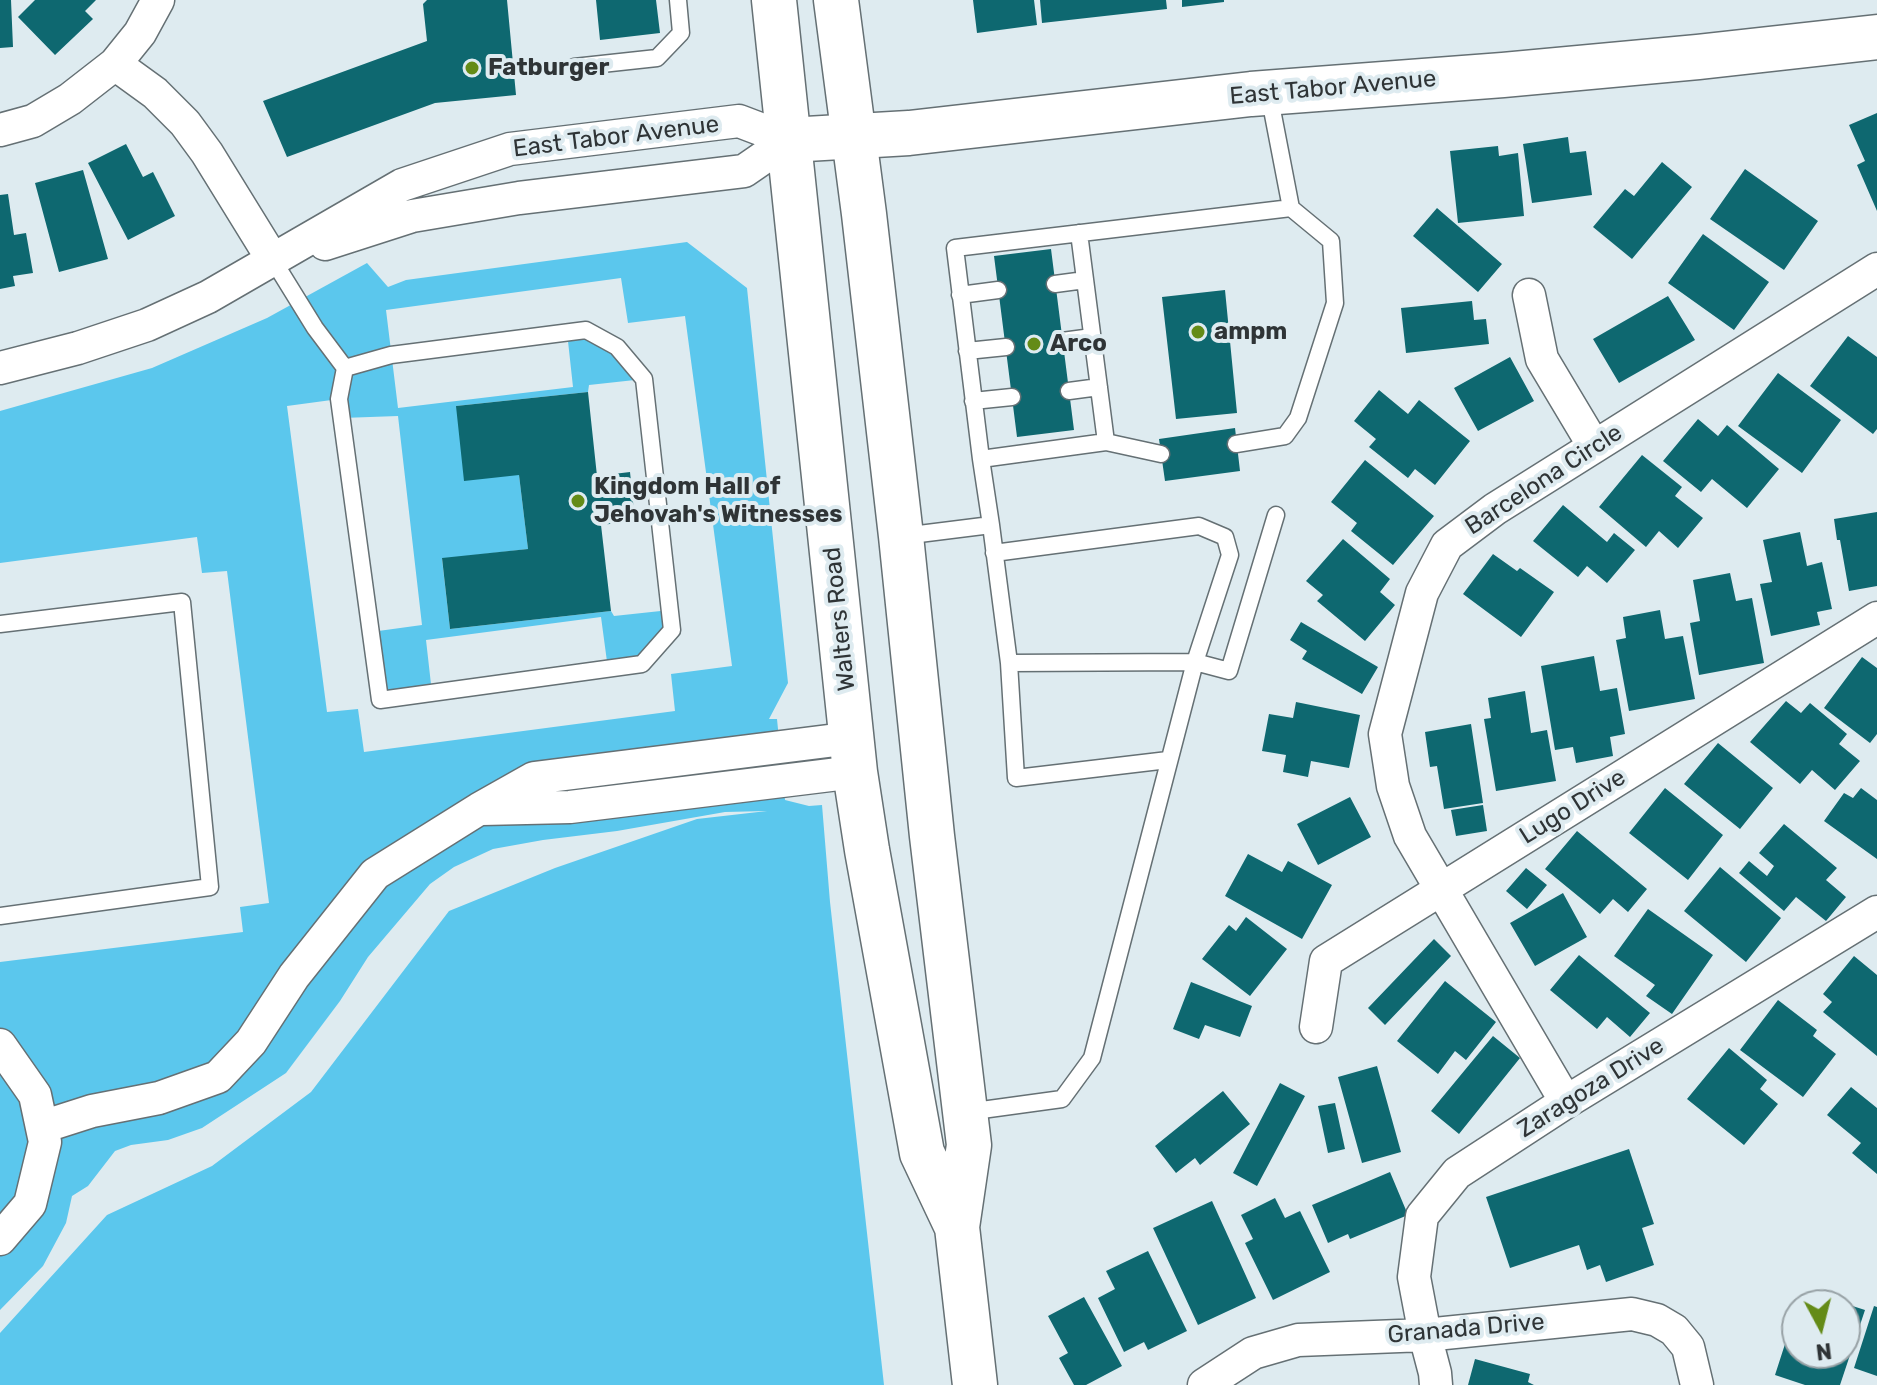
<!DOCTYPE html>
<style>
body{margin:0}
#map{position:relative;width:1877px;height:1385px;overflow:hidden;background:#deebf0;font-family:Rubik,sans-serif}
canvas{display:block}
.north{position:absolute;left:1781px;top:1289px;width:80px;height:80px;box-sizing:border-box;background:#deebf0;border:2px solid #98a2a6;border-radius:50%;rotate:173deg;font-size:22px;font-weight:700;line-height:32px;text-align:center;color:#2f3436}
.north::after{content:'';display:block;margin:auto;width:28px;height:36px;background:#648b17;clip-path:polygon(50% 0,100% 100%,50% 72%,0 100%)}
</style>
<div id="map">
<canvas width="1877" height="1385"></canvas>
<div class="north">N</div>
</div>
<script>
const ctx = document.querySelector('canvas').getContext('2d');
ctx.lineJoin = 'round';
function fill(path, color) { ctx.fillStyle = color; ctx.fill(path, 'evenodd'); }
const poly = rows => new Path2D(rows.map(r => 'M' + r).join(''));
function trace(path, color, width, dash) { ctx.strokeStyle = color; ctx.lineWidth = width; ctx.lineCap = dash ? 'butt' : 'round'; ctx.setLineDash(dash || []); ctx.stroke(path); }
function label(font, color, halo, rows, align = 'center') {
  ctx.font = font + ' Rubik,sans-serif'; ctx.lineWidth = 8; ctx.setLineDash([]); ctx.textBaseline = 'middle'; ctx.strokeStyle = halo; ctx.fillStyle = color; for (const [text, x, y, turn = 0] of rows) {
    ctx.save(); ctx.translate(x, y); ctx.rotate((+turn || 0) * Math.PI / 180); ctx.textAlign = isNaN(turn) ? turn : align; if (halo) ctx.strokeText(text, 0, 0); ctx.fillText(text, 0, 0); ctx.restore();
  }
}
const green = poly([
 [687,242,747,288,788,683,769,719,777,719,785,800,809,806,822,805,830,902,884,1385,0,1385,0,1333,107,1215,212,1166,311,1092,449,911,555,868,697,819,767,811,725,812,617,831,543,840,493,849,454,867,430,884,368,957,340,1001,286,1073,202,1128,168,1140,131,1145,115,1151,88,1186,72,1196,66,1223,43,1266,0,1310,0,962,243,932,240,907,269,903,227,571,202,573,197,537,0,563,0,411,152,368,267,318,367,263,388,287,406,280],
 [621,278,628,323,685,316,732,666,671,674,675,711,364,752,358,709,327,712,287,406,339,399,342,418,398,416,422,625,371,632,380,700,432,693,426,640,601,617,608,669,642,664,672,630,670,610,614,616,611,611,450,629,442,559,528,549,519,475,456,406,588,392,589,385,644,379,586,330,567,332,573,387,398,408,386,310]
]);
const building = poly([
 [0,0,11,0,13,47,0,48],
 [35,0,96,0,85,11,93,19,55,55,18,17],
 [427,0,507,0,516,95,435,103,287,157,263,101,427,41,423,4],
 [596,0,656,0,660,33,600,40],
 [973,0,1034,0,1037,25,977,33],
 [1040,0,1166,0,1167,9,1042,23],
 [1182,0,1224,0,1224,2,1182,7],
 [1877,113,1877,211,1857,165,1865,161,1849,125],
 [1568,137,1570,153,1586,151,1592,195,1532,203,1523,144],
 [126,144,143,177,153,172,175,216,128,240,88,163],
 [1498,146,1499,156,1518,153,1524,216,1458,223,1450,151],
 [1662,162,1692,187,1632,259,1593,227,1625,189,1634,196],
 [1745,169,1818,221,1784,270,1710,219],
 [83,170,108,259,59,272,35,183],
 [8,194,14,235,26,233,33,273,13,276,15,286,0,289,0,195],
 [1437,208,1502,264,1478,292,1413,236],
 [1703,234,1769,282,1734,330,1668,283],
 [1051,249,1074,430,1017,437,994,256],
 [1225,290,1237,413,1176,419,1162,297],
 [1668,296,1695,340,1619,383,1593,339],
 [1472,301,1474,320,1486,319,1489,344,1406,353,1401,308],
 [1848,336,1877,357,1877,429,1873,434,1810,386],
 [1510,357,1534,401,1478,431,1454,388],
 [1778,373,1841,420,1802,473,1738,426],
 [1379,390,1408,414,1419,400,1470,441,1435,485,1415,469,1408,478,1369,447,1376,439,1354,421],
 [588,392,597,476,630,472,635,521,601,525,611,611,450,629,442,558,528,549,519,475,464,481,456,406],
 [1698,419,1718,436,1727,425,1779,469,1747,508,1712,479,1701,492,1663,461],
 [1235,428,1240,471,1165,481,1159,439],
 [1642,455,1682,487,1675,496,1703,518,1678,548,1659,531,1646,547,1599,507],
 [1365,460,1434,516,1393,565,1351,531,1357,523,1331,502],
 [1563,505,1607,542,1614,533,1635,550,1607,583,1587,566,1578,577,1533,541],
 [1877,512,1877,586,1849,591,1840,540,1837,540,1834,519],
 [1800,532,1807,566,1822,562,1832,609,1817,612,1820,625,1771,636,1760,584,1772,582,1763,540],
 [1343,539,1390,579,1380,592,1395,605,1365,641,1317,601,1323,595,1306,581],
 [1493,554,1517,571,1520,568,1554,592,1521,637,1463,594],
 [1730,573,1736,601,1752,598,1764,663,1699,675,1690,623,1700,621,1693,580],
 [1660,610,1665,639,1683,636,1695,699,1629,711,1616,640,1626,638,1623,617],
 [1301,622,1378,667,1362,694,1302,659,1307,651,1290,640],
 [1594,656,1600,691,1617,688,1625,734,1610,737,1613,756,1576,763,1573,747,1555,750,1541,666],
 [1862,657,1877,668,1877,734,1870,743,1824,708],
 [1525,691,1531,733,1547,730,1556,781,1496,791,1484,719,1491,718,1488,698],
 [1786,701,1801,713,1810,703,1847,734,1839,744,1860,761,1835,790,1812,770,1800,784,1750,742],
 [1296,702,1360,715,1349,768,1311,761,1308,777,1283,772,1286,755,1262,751,1269,714,1293,718],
 [1471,724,1483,803,1444,809,1437,766,1430,767,1425,732],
 [1718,743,1773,788,1740,829,1684,784],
 [1665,788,1723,835,1688,880,1629,833],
 [1861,788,1877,800,1877,859,1824,821,1844,793,1853,798],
 [1350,797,1371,837,1318,865,1297,824],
 [1483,805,1487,831,1456,836,1451,810],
 [1784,824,1837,868,1826,880,1846,897,1826,921,1796,897,1784,911,1739,873,1749,861,1767,876,1774,866,1759,853],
 [1577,831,1647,889,1628,912,1613,899,1600,914,1545,869],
 [1248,854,1282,872,1288,861,1332,885,1302,939,1225,896],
 [1720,867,1781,918,1746,962,1684,911],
 [1526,868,1547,885,1527,909,1506,891],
 [1563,893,1587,937,1535,966,1510,923],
 [1648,909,1713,955,1672,1014,1646,996,1655,985,1614,956],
 [1246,917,1287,949,1250,996,1202,959,1229,925,1236,931],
 [1434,939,1451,956,1385,1025,1368,1008],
 [1579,955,1650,1013,1630,1037,1607,1017,1597,1029,1550,990],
 [1854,956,1877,975,1877,1056,1823,1012,1832,1002,1823,994],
 [1445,981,1496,1022,1466,1060,1455,1051,1438,1074,1397,1041],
 [1191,982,1252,1006,1240,1037,1205,1025,1199,1039,1173,1029],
 [1778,1000,1817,1030,1813,1036,1836,1054,1803,1097,1740,1050],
 [1493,1036,1520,1058,1459,1134,1431,1111],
 [1729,1048,1767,1080,1760,1089,1778,1104,1744,1145,1687,1099],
 [1377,1066,1401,1152,1362,1163,1338,1077],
 [1280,1083,1305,1096,1257,1186,1233,1173],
 [1851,1087,1877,1108,1877,1174,1852,1153,1861,1143,1827,1115],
 [1223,1091,1250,1124,1200,1165,1195,1158,1176,1173,1155,1146],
 [1335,1103,1345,1149,1328,1153,1318,1106],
 [1629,1149,1654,1224,1642,1228,1654,1265,1606,1282,1600,1265,1587,1270,1579,1245,1510,1268,1486,1197],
 [1390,1172,1408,1215,1350,1239,1348,1234,1328,1243,1312,1205],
 [1275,1198,1285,1218,1300,1211,1330,1272,1273,1300,1245,1243,1253,1239,1241,1215],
 [1212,1201,1256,1298,1198,1325,1153,1228],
 [1148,1251,1187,1331,1148,1350,1144,1342,1124,1352,1098,1298,1115,1289,1106,1271],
 [1812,1293,1865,1310,1840,1385,1805,1385,1775,1375,1796,1310,1797,1353,1845,1353,1845,1305,1808,1305],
 [1084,1297,1122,1366,1086,1385,1074,1385,1059,1358,1068,1353,1048,1316],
 [1874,1306,1877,1307,1877,1376,1854,1368],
 [1475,1359,1530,1374,1528,1382,1534,1385,1468,1385]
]);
const lane = poly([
 [574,67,657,58,681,33,678,0],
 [273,260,315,328,345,368,339,399,380,700,642,664,672,630,644,379,617,347,586,330,391,355,345,368],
 [1055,284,1085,280],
 [960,295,998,290],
 [1062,341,1092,337],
 [967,351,1006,347],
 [1069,391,1099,387],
 [973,401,1012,397],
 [1106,442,1161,454],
 [1236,444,1285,436,1298,418,1335,303,1331,241,1291,208,1269,94],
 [981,459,1106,442,1079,233],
 [991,525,1009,663],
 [903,536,991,525,981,459,955,248,1291,208],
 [994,553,1199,526,1225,537,1230,555,1195,662,1229,671,1276,515],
 [0,624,182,602,210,887,0,916],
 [967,1112,1062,1099,1092,1058,1195,662,1009,663,1016,778,1168,760]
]);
const street = poly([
 [115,64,155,93,185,123,207,153,273,260],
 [0,130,33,121,70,99,115,64,140,33,158,0],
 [325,244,412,216,519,198,744,171,789,140],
 [1529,295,1542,359,1594,446],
 [0,368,78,348,147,325,208,297,402,185,510,149,739,121,789,140],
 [482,809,570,807,855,772],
 [1316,1027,1326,961,1877,618],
 [0,1045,35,1095,45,1142,30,1204,0,1239],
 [1566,1102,1410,836,1393,786,1385,734,1422,593,1447,545,1495,509,1877,269],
 [42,1127,92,1111,159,1098,218,1077,251,1042,294,976,375,874,479,809,534,778,852,738],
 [1204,1385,1253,1353,1298,1340,1425,1335,1632,1314,1657,1320,1674,1330,1688,1347,1697,1385],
 [1436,1385,1435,1373,1425,1335,1414,1277,1422,1216,1457,1173,1566,1102,1877,912]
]);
const secondary = poly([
 [789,140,909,133,1251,94,1503,75,1698,57,1877,37]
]);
const primary = poly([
 [774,0,855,772,867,850,922,1153,957,1227],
 [836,0,864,214,901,536,932,836,969,1145,957,1227,975,1385]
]);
const markers = [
 [472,68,8,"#648b17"],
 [1198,332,8,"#648b17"],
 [1034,344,8,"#648b17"],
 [578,501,8,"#648b17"]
];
const poiNames = [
 ["Fatburger",488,68],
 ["ampm",1214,332],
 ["Arco",1050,344],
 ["Kingdom Hall of",594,487],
 ["Jehovah's Witnesses",594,515]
];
const streetNames = [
 ["East Tabor Avenue",1333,88,-5],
 ["East Tabor Avenue",616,137,-7],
 ["Barcelona Circle",1544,480,-33],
 ["Walters Road",840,619,-96],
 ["Lugo Drive",1573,807,-32],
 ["Zaragoza Drive",1591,1088,-32],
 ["Granada Drive",1466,1329,-5]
];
fill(green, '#5bc7ed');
fill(building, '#0e6870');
trace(lane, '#657074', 19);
trace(street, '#657074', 35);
trace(secondary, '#657074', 47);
trace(primary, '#657074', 47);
trace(lane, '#fff', 16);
trace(street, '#fff', 32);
trace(secondary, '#fff', 44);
trace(primary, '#fff', 44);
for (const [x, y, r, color] of markers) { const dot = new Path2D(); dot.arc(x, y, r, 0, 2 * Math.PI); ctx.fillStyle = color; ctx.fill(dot); trace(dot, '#deebf0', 3); }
label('bold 24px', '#2f3436', '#deebf0', poiNames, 'left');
label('24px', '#2f3436', '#deebf0', streetNames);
</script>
